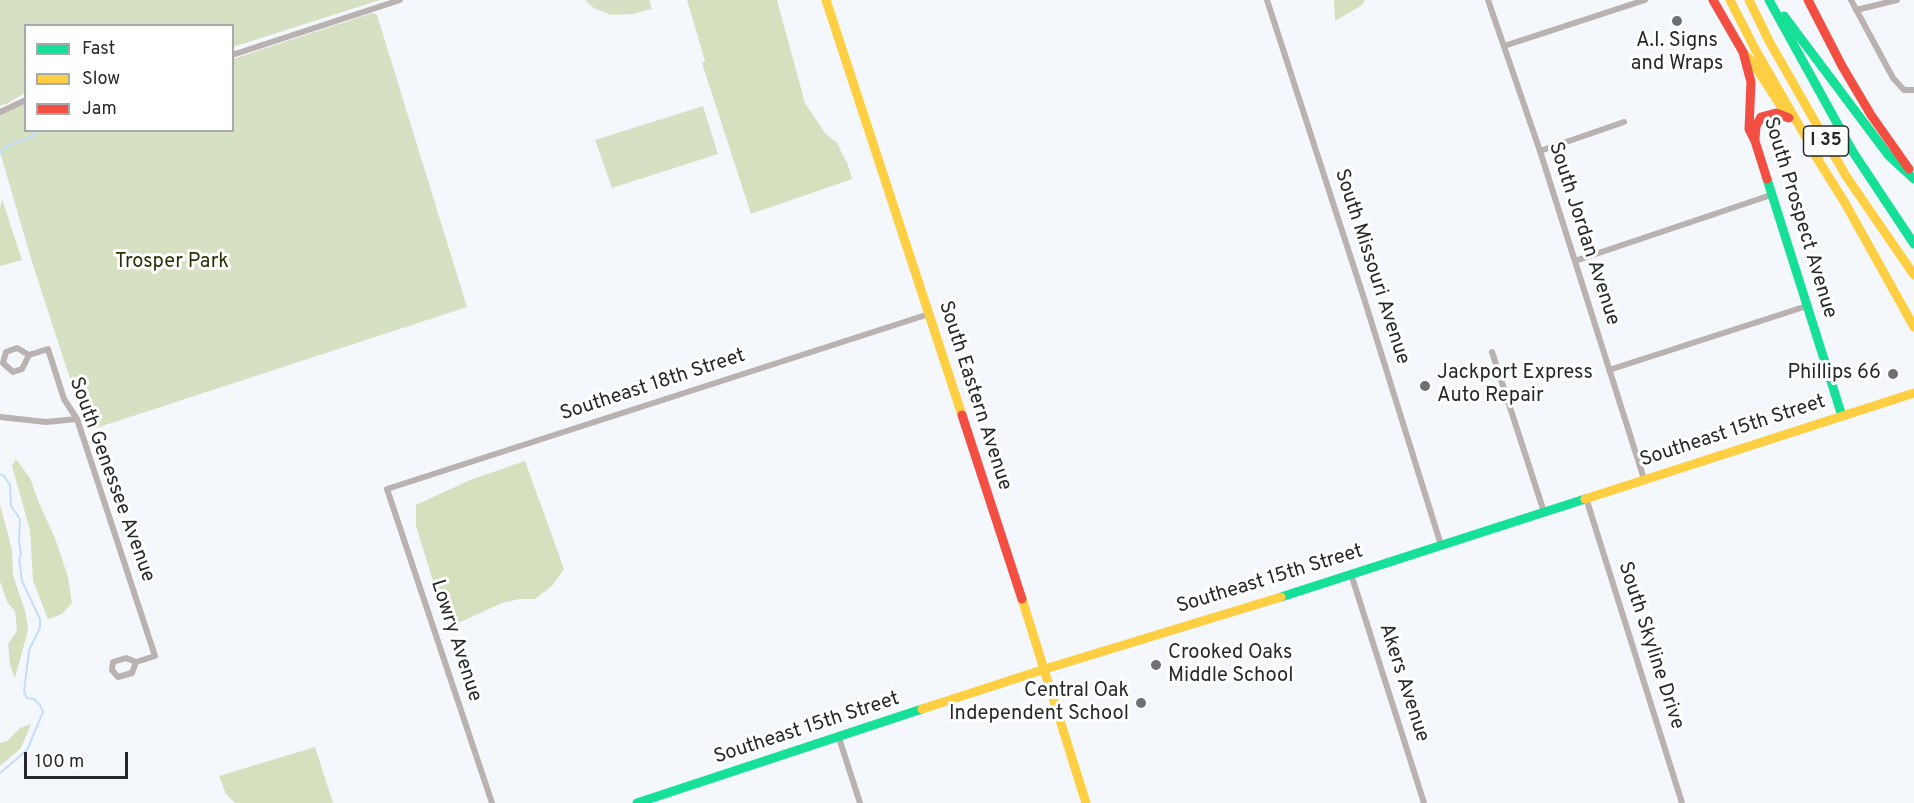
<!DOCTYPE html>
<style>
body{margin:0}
#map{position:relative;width:1914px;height:803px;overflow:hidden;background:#f4f8fc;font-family:Overpass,sans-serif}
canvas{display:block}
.legend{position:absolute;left:24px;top:24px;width:210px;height:108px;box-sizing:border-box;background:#fff;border:2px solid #a8a9aa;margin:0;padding:8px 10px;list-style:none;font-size:18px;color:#26292b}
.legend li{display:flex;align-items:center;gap:12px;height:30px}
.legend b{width:30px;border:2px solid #a8a9aa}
.scale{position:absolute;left:24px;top:752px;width:104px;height:27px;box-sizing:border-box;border:3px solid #26292b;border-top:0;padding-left:8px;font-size:18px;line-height:21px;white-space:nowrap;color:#26292b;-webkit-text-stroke:4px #fff;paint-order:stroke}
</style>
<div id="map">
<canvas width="1914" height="803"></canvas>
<ul class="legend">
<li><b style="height:8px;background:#16e098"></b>Fast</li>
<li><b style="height:8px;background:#ffcf43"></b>Slow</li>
<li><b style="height:8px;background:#f24e42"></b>Jam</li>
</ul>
<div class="scale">100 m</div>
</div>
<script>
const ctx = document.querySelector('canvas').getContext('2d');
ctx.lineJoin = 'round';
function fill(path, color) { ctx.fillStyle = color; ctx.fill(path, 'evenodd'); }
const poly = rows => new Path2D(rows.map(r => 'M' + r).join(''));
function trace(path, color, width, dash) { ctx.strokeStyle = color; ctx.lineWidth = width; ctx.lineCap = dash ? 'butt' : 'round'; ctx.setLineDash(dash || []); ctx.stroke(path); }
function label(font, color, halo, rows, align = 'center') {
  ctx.font = font + ' Overpass,sans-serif'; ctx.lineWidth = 6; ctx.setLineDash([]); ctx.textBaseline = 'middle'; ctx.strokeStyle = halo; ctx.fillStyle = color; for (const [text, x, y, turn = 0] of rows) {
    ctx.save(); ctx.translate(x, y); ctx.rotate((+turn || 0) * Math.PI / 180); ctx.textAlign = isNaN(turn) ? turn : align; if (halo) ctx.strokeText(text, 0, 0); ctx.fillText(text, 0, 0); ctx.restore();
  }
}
const green = poly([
 [0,0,380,0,233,47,232,26,26,26,25,93,8,103,0,106],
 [585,0,649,0,652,9,632,14,611,15,594,8],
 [372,13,377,15,467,307,87,431,32,262,0,152,0,113,25,104,26,130,232,130,233,59],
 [703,106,718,154,612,188,595,140]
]);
const forest = poly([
 [687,0,777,0,805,103,825,133,837,143,848,165,852,179,751,214,702,63,705,61],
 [1334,0,1365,0,1362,5,1335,21],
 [2,199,22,260,0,266,0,209],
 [16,459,30,478,39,503,55,538,68,577,72,603,62,614,48,619,33,581,30,530,12,466],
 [525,461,564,569,553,585,535,599,519,599,502,603,456,624,442,610,416,526,416,505,470,480],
 [0,504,12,550,13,575,26,614,28,630,15,678,10,665,8,644,17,631,15,611,7,602,0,581],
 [31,724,21,748,0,766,0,743,7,741,20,728],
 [315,747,333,803,235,803,226,794,219,776]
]);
const stream = poly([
 [0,154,5,147,33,136,38,130],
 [0,474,4,476,10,485,11,506,20,519,19,540,21,554,19,559,22,581,40,619,40,628,29,650,24,692,27,698,34,699,40,705,43,712,27,750,0,773]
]);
const street = poly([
 [1267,0,1362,292,1441,545],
 [1488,0,1540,151,1644,479],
 [1851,0,1893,78,1904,90,1914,90],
 [1856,10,1897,0],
 [1504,46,1645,0],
 [232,55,400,0],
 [0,112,26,100],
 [1540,151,1624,122],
 [1575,261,1771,195],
 [1492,352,1544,512],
 [29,355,22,369,13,372,3,363,6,352,17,348,29,355,48,349,64,399,77,419,155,656,136,662,126,658,113,662,112,670,118,677,132,673,136,662],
 [1609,370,1807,306],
 [0,417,46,422,77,419],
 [1586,498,1682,803],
 [1351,574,1424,803],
 [839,738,860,803],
 [492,803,387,489,929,314]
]);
const fast = poly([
 [1769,0,1853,152,1914,244],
 [1784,16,1889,156,1914,179],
 [1767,179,1842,416],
 [1281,597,1585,499],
 [637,803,922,709]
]);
const slow = poly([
 [826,0,962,415],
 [1730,0,1755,49,1819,160],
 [1749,0,1769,41,1846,176,1914,275],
 [1745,54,1753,63,1786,114],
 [1815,155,1845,203,1914,327],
 [1585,499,1914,393],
 [1022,599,1086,803],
 [922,709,1045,669,1281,597]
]);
const jam = poly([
 [1713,0,1743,52,1751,82,1749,129,1755,141,1767,179],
 [1808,0,1842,66,1871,115,1909,169],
 [1755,139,1756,126,1761,117,1776,113,1789,118],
 [962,415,1022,599]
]);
const markers = [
 [1677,21,6,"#6e7174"],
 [1893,374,6,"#6e7174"],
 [1425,386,6,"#6e7174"],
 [1156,665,6,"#6e7174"],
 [1141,703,6,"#6e7174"]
];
const shields = [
 [1826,141,45]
];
const shieldNames = [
 ["I 35",1826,141]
];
const poiNames = [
 ["A.I. Signs",1677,42,"center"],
 ["and Wraps",1677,65,"center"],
 ["Jackport Express",1437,374],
 ["Auto Repair",1437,397],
 ["Phillips 66",1881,374,"right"],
 ["Crooked Oaks",1168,654],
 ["Middle School",1168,677],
 ["Central Oak",1129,692,"right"],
 ["Independent School",1129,715,"right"]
];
const streetNames = [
 ["South Prospect Avenue",1799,218,73],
 ["South Jordan Avenue",1583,234,72],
 ["South Missouri Avenue",1371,267,72],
 ["Southeast 18th Street",653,386,-18],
 ["South Eastern Avenue",974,396,72],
 ["Southeast 15th Street",1733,432,-18],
 ["South Genessee Avenue",111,480,70],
 ["Southeast 15th Street",1270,580,-17],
 ["Lowry Avenue",455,641,72],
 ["South Skyline Drive",1650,646,72],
 ["Akers Avenue",1403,683,72],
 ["Southeast 15th Street",807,729,-18]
];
const parkNames = [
 ["Trosper Park",172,263]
];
fill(green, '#d6e0c3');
fill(forest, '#d5e0be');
trace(stream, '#c4ddfd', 2);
trace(street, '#bab1b1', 6);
trace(fast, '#16e098', 9);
trace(slow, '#ffcf43', 9);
trace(jam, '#f24e42', 9);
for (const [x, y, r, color] of markers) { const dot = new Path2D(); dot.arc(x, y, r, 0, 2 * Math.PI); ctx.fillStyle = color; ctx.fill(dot); trace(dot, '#fff', 2); }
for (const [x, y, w] of shields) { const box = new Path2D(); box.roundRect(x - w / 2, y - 15, w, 30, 4.5); ctx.fillStyle = '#fff'; ctx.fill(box); trace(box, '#26292b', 1.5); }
label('bold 18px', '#26292b', null, shieldNames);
label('20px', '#26292b', '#fff', poiNames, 'left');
label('20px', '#26292b', '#fff', streetNames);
label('20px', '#293200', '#fff', parkNames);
</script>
